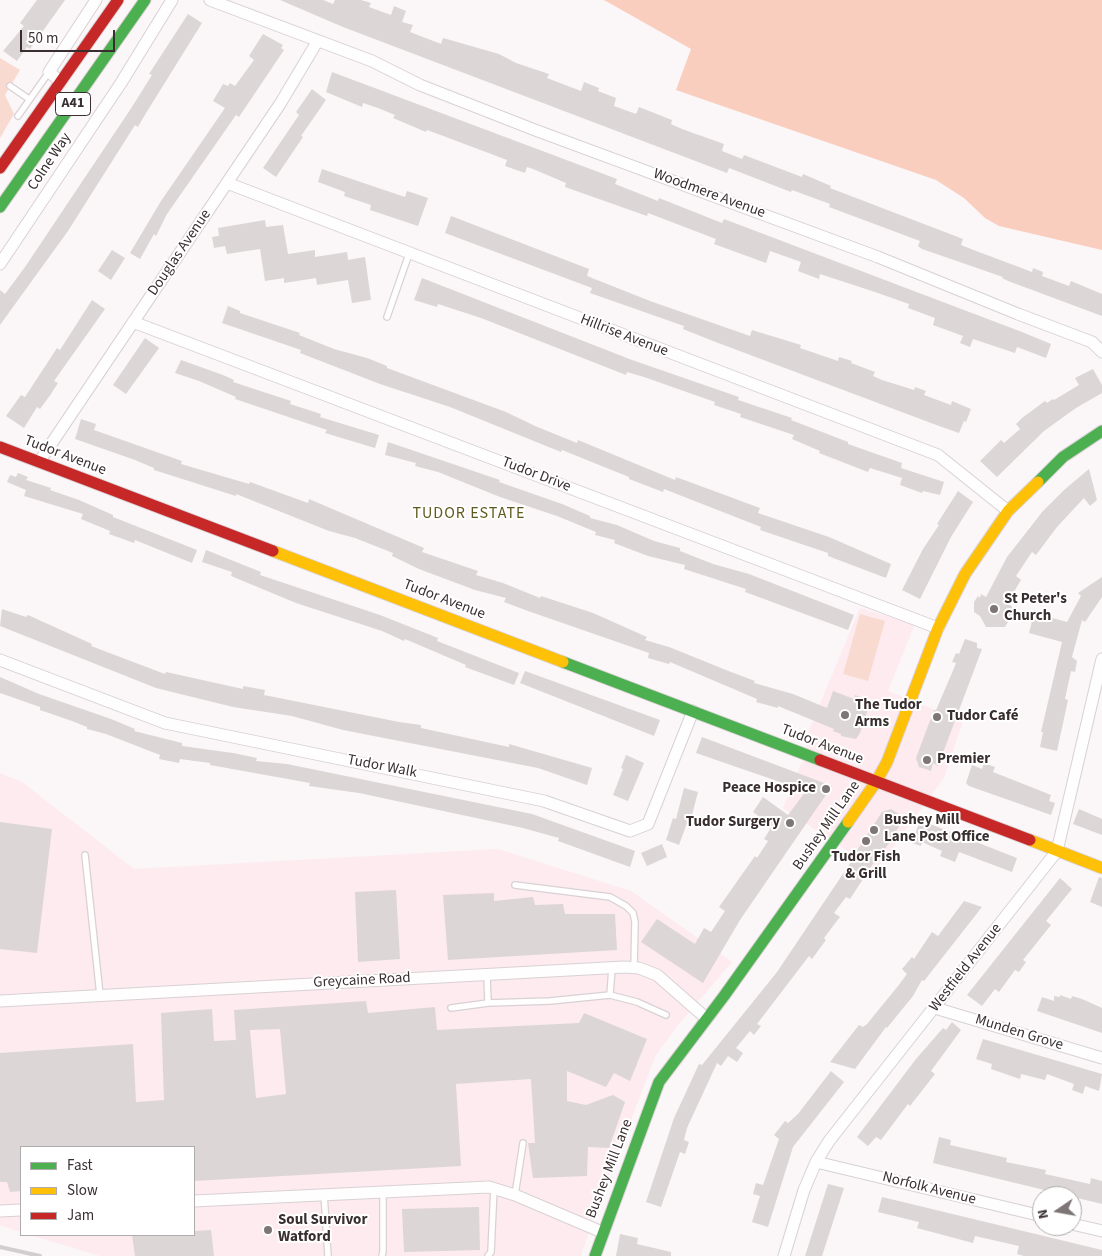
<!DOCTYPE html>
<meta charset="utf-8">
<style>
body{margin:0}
#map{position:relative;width:1102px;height:1256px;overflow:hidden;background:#fbf6f7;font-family:"Source Sans 3",sans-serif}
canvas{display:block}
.legend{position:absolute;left:20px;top:1146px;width:175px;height:90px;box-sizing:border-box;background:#fff;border:1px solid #b0acad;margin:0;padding:6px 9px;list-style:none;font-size:15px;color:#392f31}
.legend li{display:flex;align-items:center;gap:10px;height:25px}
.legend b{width:25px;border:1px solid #b0acad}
.north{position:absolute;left:1032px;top:1186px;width:50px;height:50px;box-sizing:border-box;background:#fff;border:1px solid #b0acad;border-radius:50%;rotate:258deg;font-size:14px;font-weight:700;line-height:20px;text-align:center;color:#392f31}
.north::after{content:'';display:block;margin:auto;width:18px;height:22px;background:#7d7576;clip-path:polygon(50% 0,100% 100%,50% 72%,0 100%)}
.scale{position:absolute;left:20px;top:30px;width:95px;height:22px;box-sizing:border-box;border:2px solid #392f31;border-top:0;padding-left:6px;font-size:15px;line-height:18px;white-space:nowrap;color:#392f31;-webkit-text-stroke:4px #fff;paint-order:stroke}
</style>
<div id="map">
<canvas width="1102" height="1256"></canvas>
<ul class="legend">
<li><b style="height:6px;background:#4caf50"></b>Fast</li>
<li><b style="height:6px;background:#ffc107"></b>Slow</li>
<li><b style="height:6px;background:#c62828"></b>Jam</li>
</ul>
<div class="north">N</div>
<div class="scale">50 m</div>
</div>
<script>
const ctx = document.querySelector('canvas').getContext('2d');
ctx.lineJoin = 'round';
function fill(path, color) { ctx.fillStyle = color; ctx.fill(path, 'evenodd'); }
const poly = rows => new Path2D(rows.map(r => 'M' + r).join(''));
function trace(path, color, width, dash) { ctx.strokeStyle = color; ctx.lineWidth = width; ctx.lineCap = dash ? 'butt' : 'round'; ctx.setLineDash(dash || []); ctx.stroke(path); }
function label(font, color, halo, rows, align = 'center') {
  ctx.font = font + ' "Source Sans 3",sans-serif'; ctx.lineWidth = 4; ctx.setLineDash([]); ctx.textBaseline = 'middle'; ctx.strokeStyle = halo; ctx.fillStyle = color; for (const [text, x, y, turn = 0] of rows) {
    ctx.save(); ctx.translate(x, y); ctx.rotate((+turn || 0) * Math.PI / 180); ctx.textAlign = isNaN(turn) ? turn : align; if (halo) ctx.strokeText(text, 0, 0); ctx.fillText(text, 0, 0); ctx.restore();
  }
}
const built = poly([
 [860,608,915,624,888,691,963,721,944,778,876,870,783,808,801,764,806,759,807,735],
 [0,773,22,782,134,869,498,849,631,891,732,962,678,1025,656,1055,598,1204,581,1256,100,1256,30,1235,194,1235,194,1147,21,1147,21,1232,0,1225]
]);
const green = poly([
 [0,58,20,70,5,95,14,114,0,138],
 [860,614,885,621,868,681,843,674]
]);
const forest = poly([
 [604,0,1102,0,1102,250,999,226,985,218,964,198,936,180,676,90,691,49]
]);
const building = poly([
 [37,0,65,0,30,49,27,47,17,61,3,51,24,26,20,23],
 [280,0,323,0,333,4,335,0,361,0,371,3,369,7,391,15,394,6,406,11,402,22,413,25,410,32,441,44,443,38,499,54,516,63,549,74,547,78,581,91,584,82,599,88,598,91,616,98,614,106,636,114,639,107,672,120,671,124,682,129,724,144,722,151,742,159,744,155,802,177,803,174,831,186,830,188,963,239,961,245,971,249,1032,272,1033,268,1043,272,1042,276,1069,286,1071,281,1102,294,1102,316,1008,281,1002,278,1003,277,922,249,918,246,920,241,829,207,830,204,792,190,791,192,729,168,727,173,343,27],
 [188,14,202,23,143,118,138,127,135,125,68,231,0,325,0,290,5,294,25,267,130,110,152,75,149,74],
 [263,34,283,45,281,48,284,50,239,117,236,115,167,214,156,236,154,234,140,259,130,253,161,201,225,108,213,101,223,84,228,86,230,83,235,86,254,60,249,56],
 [332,72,617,179,615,184,658,201,659,198,722,223,724,219,1022,332,1051,344,1046,358,1017,347,1015,353,973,339,970,347,960,343,963,336,933,325,935,318,908,308,909,304,875,292,820,274,819,279,798,271,801,262,770,251,766,263,714,244,716,239,648,213,647,216,565,187,566,183,533,169,527,167,525,173,505,166,507,160,446,137,427,130,426,132,393,118,395,115,378,108,363,103,362,107,326,92],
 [312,89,326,100,301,136,303,137,276,177,263,168,299,115,296,112],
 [322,169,405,197,407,191,428,198,418,226,370,210,371,205,344,196,345,192,318,182],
 [451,216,589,269,587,276,650,301,750,336,752,330,801,345,800,348,838,361,839,357,852,361,851,363,875,372,873,376,882,380,914,390,915,387,926,391,924,395,951,405,952,401,971,409,966,422,964,421,959,433,939,426,713,341,683,329,684,326,590,293,592,288,445,233],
 [265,220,266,227,283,225,288,254,315,250,315,257,347,252,348,260,365,257,371,300,352,303,348,280,317,285,316,278,284,283,284,278,265,281,260,249,227,254,225,246,214,248,212,237,219,236,218,228],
 [112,250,125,258,111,280,98,271],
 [422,278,632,360,739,397,738,400,792,418,791,420,848,442,848,444,902,463,901,468,944,482,940,495,923,491,922,493,900,485,902,478,870,468,868,472,819,453,820,451,792,439,794,435,740,417,741,414,714,405,715,402,644,377,627,372,626,375,481,318,438,304,437,307,414,300],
 [92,300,105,309,54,381,58,383,51,394,40,409,37,407,24,428,6,416,21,395,25,397,57,348,60,350],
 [228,306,240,311,240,313,300,333,299,335,334,349,367,358,387,366,387,368,506,412,535,426,577,443,578,440,675,480,676,477,760,508,758,513,829,537,891,564,886,578,828,556,828,553,760,530,761,527,664,489,663,492,629,479,629,477,562,450,561,452,450,407,380,384,300,353,301,350,222,323],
 [145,338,159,348,126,394,113,385],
 [181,360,223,375,234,380,233,382,291,401,290,404,321,414,320,417,379,435,375,448,325,433,327,430,235,399,236,397,199,381,175,373],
 [1093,369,1102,385,1102,393,1076,408,1044,431,997,477,980,461,1001,440,1004,443,1020,429,1016,424,1022,418,1045,401,1047,403,1053,399,1054,400,1079,385,1075,378],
 [81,419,96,424,94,430,182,461,181,464,249,484,250,482,308,503,309,499,424,548,422,552,478,571,476,575,503,583,540,598,541,596,593,613,647,637,645,640,669,647,731,672,755,681,754,683,793,694,827,708,833,691,854,699,855,695,865,699,865,701,870,703,860,733,856,739,841,736,841,734,833,731,834,729,778,706,778,708,756,702,757,699,670,662,669,664,648,658,649,653,528,611,504,602,506,598,475,590,419,569,392,556,393,553,355,538,329,531,236,494,236,496,154,470,154,468,135,460,75,439],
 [388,442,500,480,499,482,562,504,590,516,590,518,617,525,654,541,680,548,680,551,713,564,749,574,854,615,848,630,745,592,746,589,684,569,685,565,648,556,614,543,615,540,595,535,596,532,557,516,500,497,438,472,415,466,416,463,385,455],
 [1089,469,1097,500,1090,506,1084,498,1057,527,1036,555,1032,552,1016,576,1021,580,1008,602,1015,611,1005,627,986,627,980,616,974,612,974,602,978,596,980,598,981,594,986,597,1007,557,1043,511,1064,490],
 [18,473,28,477,26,480,51,488,50,490,79,500,113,515,113,517,197,550,192,563,135,540,134,543,109,534,110,531,81,519,83,514,24,496,26,490,7,482,10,475,16,477],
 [958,491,973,502,951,537,920,599,902,590,923,549,939,525,937,524],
 [206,550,261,572,260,575,380,615,438,638,437,641,519,673,514,685,465,667,466,665,405,639,404,641,382,631,296,603,231,576,232,572,202,562],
 [1102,577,1102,597,1085,622,1082,620,1072,657,1077,661,1075,672,1071,671,1065,699,1068,700,1057,751,1040,747,1043,732,1041,732,1062,642,1029,633,1034,613,1067,622,1081,596,1078,593],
 [2,609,26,617,28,615,92,644,91,646,165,674,166,672,243,689,243,686,265,690,264,695,399,722,421,725,421,728,509,747,509,744,592,768,587,785,538,768,343,730,292,716,233,707,156,688,0,626],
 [965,639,977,643,977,648,982,649,938,766,933,763,931,771,919,767,916,758,934,710,936,710,952,673,956,663,952,662,956,653,959,654],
 [525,671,660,720,654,736,520,683],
 [0,677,39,694,111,719,135,729,134,731,182,743,182,746,233,753,257,758,256,761,287,764,532,814,635,851,630,867,558,841,559,838,523,828,359,793,309,786,310,783,210,765,210,763,180,759,179,763,159,759,160,755,106,734,87,729,87,727,72,721,40,710,40,707,0,693],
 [702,737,832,786,740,920,703,983,641,942,657,919,695,944,704,928,711,932,725,911,719,907,755,856,757,858,768,841,764,839,772,826,753,812,763,797,788,815,806,791,696,753],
 [626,755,644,763,628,801,613,795,623,769,621,768],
 [984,763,995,767,993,772,1051,795,1049,801,1055,803,1051,815,969,786,966,783,972,765,982,769],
 [684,788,698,792,692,815,690,815,679,845,666,840,673,818,676,819],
 [891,809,899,814,894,822,900,825,884,851,882,850,850,899,846,897,834,913,840,917,824,938,826,940,812,959,809,956,757,1024,761,1026,754,1035,750,1031,736,1048,743,1053,737,1062,728,1056,721,1066,717,1063,687,1128,684,1140,689,1142,685,1154,680,1152,661,1207,646,1202,674,1118,699,1064,702,1065,777,972,857,853,856,852,882,812],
 [1079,809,1102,819,1102,835,1073,824],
 [920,820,1017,858,1012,872,959,852,955,862,940,856,942,851,922,842,921,846,912,843],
 [0,822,52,829,37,953,0,949],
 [662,844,667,857,647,866,641,853],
 [1099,877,1102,878,1102,907,1090,902],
 [1060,878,1072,889,1046,921,1051,925,1023,960,1026,962,1019,972,1015,970,999,992,995,989,982,1006,967,995],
 [396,890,400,959,358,962,355,892],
 [494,893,494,901,533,897,535,905,563,904,565,914,615,914,617,950,448,960,443,895],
 [964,901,982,907,924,981,922,980,913,996,887,1028,886,1027,855,1069,830,1062,859,1025,863,1027,867,1024,898,986,907,974,902,969,912,957,914,959,932,932,938,936],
 [1060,995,1071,999,1072,996,1082,999,1102,1008,1102,1033,1037,1011,1042,997,1054,1001,1054,996,1060,997],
 [366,1001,368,1013,435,1007,437,1030,579,1023,584,1013,647,1039,630,1081,614,1073,606,1087,567,1071,567,1101,586,1105,613,1095,625,1102,609,1148,588,1147,587,1176,533,1178,528,1143,535,1143,531,1079,456,1084,461,1166,194,1181,194,1147,21,1147,21,1191,10,1192,7,1182,0,1182,0,1053,133,1044,136,1102,164,1100,161,1013,212,1009,214,1041,236,1040,234,1010],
 [280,1029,286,1094,256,1098,250,1030],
 [952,1022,961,1030,931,1071,935,1074,910,1106,908,1104,881,1140,876,1137,868,1146,857,1137,916,1059,943,1028,946,1030],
 [983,1039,1102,1074,1099,1091,1085,1086,1083,1094,1072,1090,1074,1084,1047,1074,1045,1080,1021,1074,1020,1079,991,1069,992,1064,976,1059],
 [831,1071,844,1082,793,1147,768,1227,752,1222,760,1196,753,1194,756,1183,763,1185,779,1139,774,1135,785,1121,788,1123,798,1114],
 [939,1137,951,1140,950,1145,1007,1158,1006,1162,1046,1170,1045,1174,1090,1184,1091,1178,1102,1181,1102,1204,933,1163],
 [828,1184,844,1188,822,1256,805,1256],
 [882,1197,1102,1250,1102,1256,1024,1256,1017,1254,1019,1246,975,1236,973,1243,917,1228,919,1222,878,1212],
 [479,1207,480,1250,404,1252,402,1209],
 [211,1230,214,1256,135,1256,132,1235,194,1235,194,1231],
 [620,1234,638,1238,637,1244,671,1252,671,1256,616,1256]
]);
const lane = poly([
 [10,86,29,99],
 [18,116,49,72],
 [387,317,409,254],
 [85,855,100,995],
 [515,885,610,897,626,906,633,913,635,922,634,968],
 [487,975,488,1003],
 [610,995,612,968],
 [451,1008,488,1003,550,1001,610,995,637,1002,666,1015],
 [324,1194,328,1256],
 [515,1195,523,1143],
 [382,1256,383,1251,383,1191],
 [488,1256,491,1252,494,1188]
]);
const street = poly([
 [210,0,372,61,420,85,535,130,878,257,1018,314,1092,342,1102,352],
 [60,81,49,72,96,0],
 [227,183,938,455,1008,511],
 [0,264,121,83,172,0],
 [133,322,938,628],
 [39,462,280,104,317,42],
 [0,660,165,723,544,801,630,831,648,824,693,711],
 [0,1001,624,967,639,968,657,975,706,1018],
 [935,1008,1102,1058],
 [816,1162,1042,1216],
 [194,1201,489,1187,515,1195,602,1232],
 [0,1211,21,1210],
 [1072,1224,1102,1231],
 [784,1256,804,1190,816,1162,829,1141,1057,851,1102,659]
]);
const fast = poly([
 [0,207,145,0],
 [1038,482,1063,457,1102,431],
 [563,662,820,760],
 [595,1256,659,1082,724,996,848,822]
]);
const slow = poly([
 [273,551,563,662],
 [848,822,876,782,887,762,938,628,965,574,1008,511,1038,482],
 [1030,840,1102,868]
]);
const jam = poly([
 [0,168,118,0],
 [0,447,273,551],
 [820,760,1030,840]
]);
const rail = poly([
 [0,1247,40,1256]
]);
const markers = [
 [994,609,5,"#7d7576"],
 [845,715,5,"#7d7576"],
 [937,717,5,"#7d7576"],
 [927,760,5,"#7d7576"],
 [826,789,5,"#7d7576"],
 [790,823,5,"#7d7576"],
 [874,830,5,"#7d7576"],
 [866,841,5,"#7d7576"],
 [268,1230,5,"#7d7576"]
];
const shields = [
 [73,104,35]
];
const shieldNames = [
 ["A41",73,104]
];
const streetNames = [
 ["Colne Way",50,162,-56],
 ["Woodmere Avenue",709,194,20],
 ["Douglas Avenue",180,253,-56],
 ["Hillrise Avenue",624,336,21],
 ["Tudor Avenue",65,456,21],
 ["Tudor Drive",536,475,21],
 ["Tudor Avenue",444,600,21],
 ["Tudor Avenue",822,745,21],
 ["Tudor Walk",382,767,11],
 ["Bushey Mill Lane",827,826,-55],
 ["Westfield Avenue",966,968,-52],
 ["Greycaine Road",362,981,-3],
 ["Munden Grove",1019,1033,17],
 ["Bushey Mill Lane",610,1169,-69],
 ["Norfolk Avenue",929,1189,14]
];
const poiNames = [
 ["St Peter's",1004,600],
 ["Church",1004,617],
 ["The Tudor",855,706],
 ["Arms",855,723],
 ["Tudor Café",947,717],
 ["Premier",937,760],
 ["Peace Hospice",816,789,"right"],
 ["Bushey Mill",884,821],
 ["Lane Post Office",884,838],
 ["Tudor Surgery",780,823,"right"],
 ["Tudor Fish",866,858,"center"],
 ["& Grill",866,875,"center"],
 ["Soul Survivor",278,1221],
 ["Watford",278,1238]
];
const neighbourhoodNames = [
 ["TUDOR ESTATE",469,514]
];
fill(built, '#fdebef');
fill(green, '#f9dad0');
fill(forest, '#facebe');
fill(building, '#ddd6d6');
trace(lane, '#d9d1d4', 8);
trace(street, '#d9d1d4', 13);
trace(fast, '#d9d1d4', 13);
trace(slow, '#d9d1d4', 13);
trace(jam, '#d9d1d4', 13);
trace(lane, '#fefefe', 5.5);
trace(street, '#fefefe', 11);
trace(fast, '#4caf50', 11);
trace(slow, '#ffc107', 11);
trace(jam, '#c62828', 11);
trace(rail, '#d0cecf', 4);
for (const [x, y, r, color] of markers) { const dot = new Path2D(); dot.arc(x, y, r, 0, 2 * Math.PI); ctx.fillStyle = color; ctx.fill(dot); trace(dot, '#fff', 2); }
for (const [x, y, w] of shields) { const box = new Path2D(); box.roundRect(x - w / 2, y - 11.5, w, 23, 4); ctx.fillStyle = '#fff'; ctx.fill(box); trace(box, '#392f31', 1); }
label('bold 14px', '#392f31', null, shieldNames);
label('15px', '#392f31', '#fff', streetNames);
label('bold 15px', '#392f31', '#fff', poiNames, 'left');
ctx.letterSpacing = '1px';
label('16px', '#5f591c', '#fff', neighbourhoodNames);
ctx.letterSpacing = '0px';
</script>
